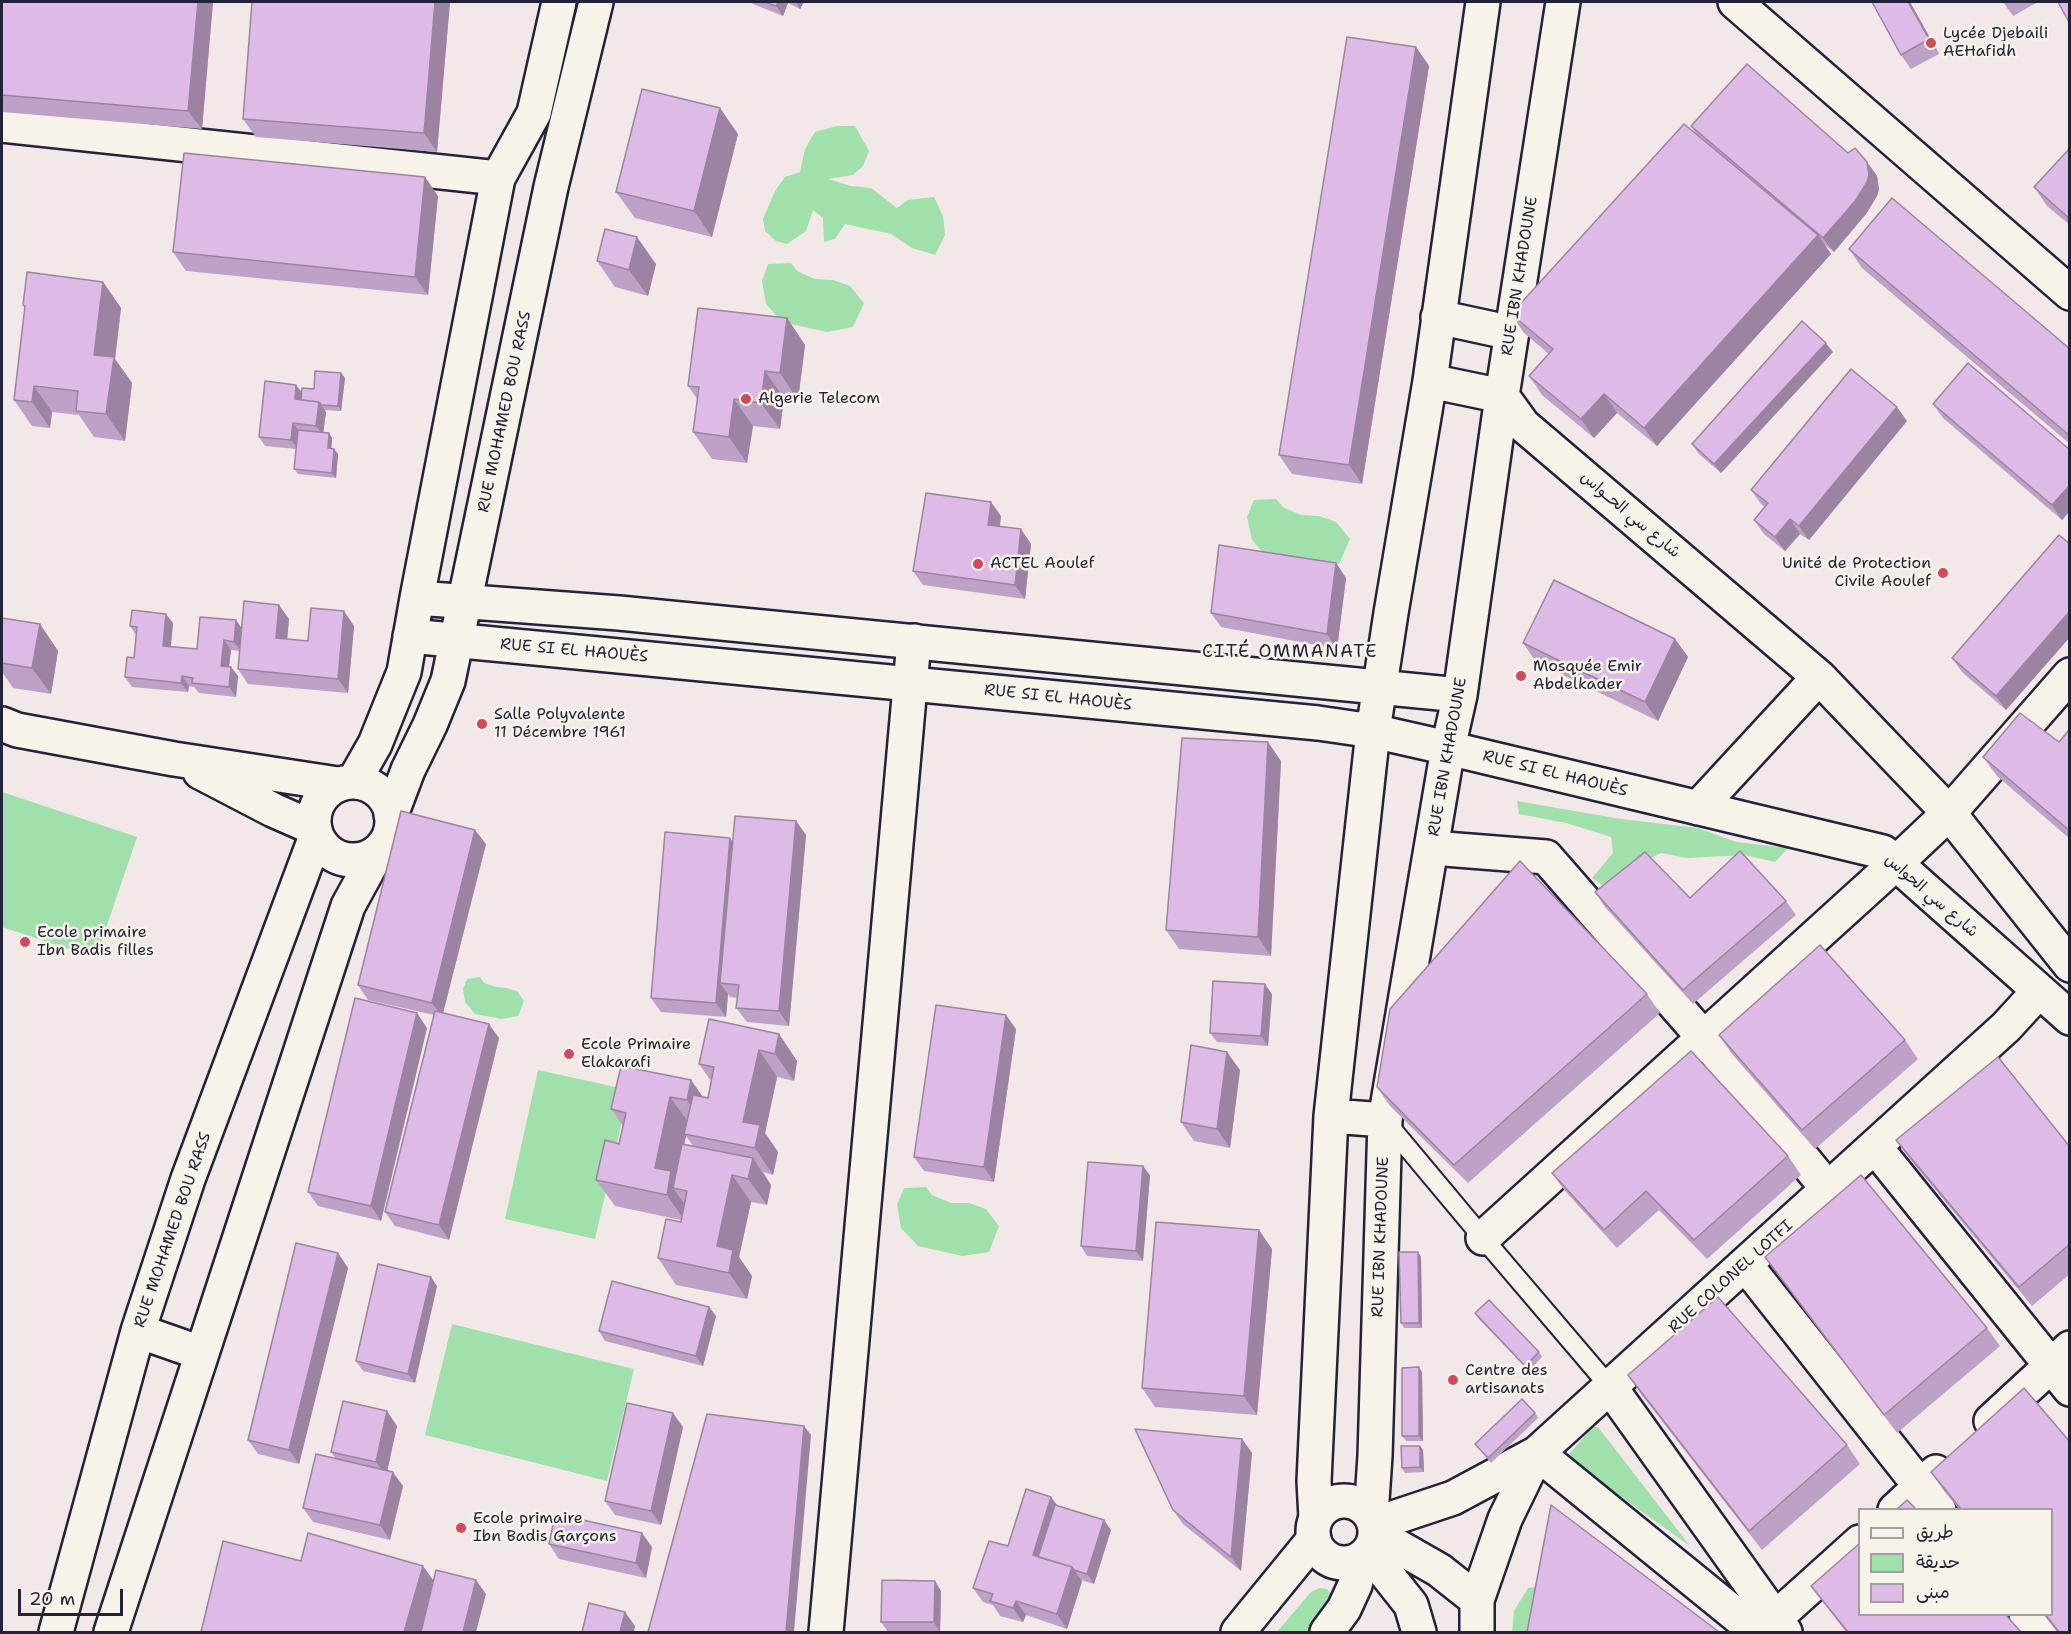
<!DOCTYPE html>
<meta charset="utf-8">
<style>
body{margin:0}
#map{position:relative;width:2071px;height:1634px;overflow:hidden;background:#f2e8e8;font-family:"Shantell Sans","Playpen Sans Arabic",sans-serif}
canvas{display:block}
.frame{position:absolute;inset:0;border:3px solid #22223b;pointer-events:none}
.legend{position:absolute;left:1858px;top:1508px;width:195px;height:108px;box-sizing:border-box;background:#f7f3e8;border:2px solid #a29fa3;margin:0;padding:8px 10px;list-style:none;font-size:18px;color:#22223b}
.legend li{display:flex;align-items:center;gap:12px;height:30px}
.legend b{width:30px;border:2px solid #a29fa3}
.scale{position:absolute;left:18px;top:1589px;width:105px;height:27px;box-sizing:border-box;border:3px solid #22223b;border-top:0;padding-left:8px;font-size:18px;line-height:21px;white-space:nowrap;color:#22223b;-webkit-text-stroke:4px #f7f3e8;paint-order:stroke}
</style>
<div id="map">
<canvas width="2071" height="1634"></canvas>
<div class="frame"></div>
<ul class="legend">
<li><b style="height:8px;background:#f7f3e8"></b>طريق</li>
<li><b style="height:16px;background:#a0e1ab"></b>حديقة</li>
<li><b style="height:16px;background:#ddbbe6"></b>مبنى</li>
</ul>
<div class="scale">20 m</div>
</div>
<script>
const ctx = document.querySelector('canvas').getContext('2d');
ctx.lineJoin = 'round';
function fill(path, color) { ctx.fillStyle = color; ctx.fill(path, 'evenodd'); }
const poly = rows => new Path2D(rows.map(r => 'M' + r).join(''));
function trace(path, color, width, dash) { ctx.strokeStyle = color; ctx.lineWidth = width; ctx.lineCap = dash ? 'butt' : 'round'; ctx.setLineDash(dash || []); ctx.stroke(path); }
function label(font, color, halo, rows, align = 'center') {
  ctx.font = font + ' "Shantell Sans","Playpen Sans Arabic",sans-serif'; ctx.lineWidth = 5; ctx.setLineDash([]); ctx.textBaseline = 'middle'; ctx.strokeStyle = halo; ctx.fillStyle = color; for (const [text, x, y, turn = 0] of rows) {
    ctx.save(); ctx.translate(x, y); ctx.rotate((+turn || 0) * Math.PI / 180); ctx.textAlign = isNaN(turn) ? turn : align; if (halo) ctx.strokeText(text, 0, 0); ctx.fillText(text, 0, 0); ctx.restore();
  }
}
const green = poly([
 [837,126,855,126,869,151,863,166,853,175,828,179,851,186,871,188,897,208,908,200,934,197,943,216,945,235,935,255,912,248,891,234,845,224,835,239,824,242,823,218,813,210,806,231,787,244,776,241,765,231,763,219,775,191,785,177,800,172,805,149,815,132],
 [791,263,797,271,815,279,833,280,850,286,864,303,853,327,827,332,782,322,766,304,762,281,768,264],
 [1276,499,1283,507,1301,515,1319,516,1336,522,1350,539,1339,564,1312,568,1268,558,1252,540,1247,517,1254,500],
 [2,792,137,837,96,958,2,927],
 [1517,801,1621,819,1698,828,1736,842,1788,848,1775,862,1745,855,1687,858,1661,853,1635,866,1606,888,1592,878,1613,853,1611,837,1566,823,1519,814],
 [480,977,484,983,496,987,506,988,517,991,524,1001,518,1016,502,1019,475,1014,465,1002,463,989,467,979],
 [538,1070,629,1090,595,1239,505,1219],
 [926,1187,932,1195,951,1203,969,1203,986,1209,999,1226,989,1252,962,1256,918,1246,901,1228,897,1205,904,1188],
 [452,1324,634,1369,607,1481,425,1435],
 [1593,1427,1598,1427,1690,1546,1571,1461,1568,1455],
 [1535,1587,1546,1590,1544,1632,1512,1632,1514,1611,1528,1588],
 [1319,1588,1327,1589,1333,1596,1311,1632,1277,1632,1311,1592]
]);
const lane = poly([
 [1386,1122,1483,1238,1610,1387]
]);
const street = poly([
 [1735,2,2070,293],
 [2,125,498,178],
 [2,724,17,730,174,759,338,784],
 [200,772,273,810,314,828],
 [1432,848,1546,857,1704,1038,1828,1189],
 [1875,1147,2070,1389],
 [1483,1238,1895,864,1949,813,2070,675],
 [1745,1264,1939,1510],
 [1610,1387,1785,1632],
 [1991,1421,2070,1348],
 [1537,1453,1757,1632],
 '1313 1532a31 31 0 1 1 62 0a31 31 0 1 1-62 0Z',
 [1895,1510,1936,1472],
 [1375,1524,1453,1498,1537,1453],
 [1376,1534,1439,1570,1477,1600],
 [1369,1552,1411,1605,1419,1632],
 [2026,1614,2041,1632],
 [826,1632,914,641],
 [1477,1632,1477,1600,1505,1519,1537,1453,2006,1027,2039,991],
 [1760,1632,1860,1542]
]);
const secondary = poly([
 [1438,317,1512,333],
 [1430,381,1502,396,1523,425,1819,677,1949,813,2070,965],
 [417,598,619,613,1460,695],
 [410,636,1318,723,1373,731,1448,748,1883,852,2070,1018],
 [354,781,375,744,404,672,417,598,498,178,534,113,559,2],
 '314 821a39 39 0 1 1 78 0a39 39 0 1 1-78 0Z',
 [1698,808,1819,677],
 [391,815,408,770,430,725,448,681,551,187,596,2],
 [1331,1116,1385,1120],
 [138,1331,201,1353],
 [1371,1515,1375,1456,1385,1120,1448,748,1460,695,1502,396,1563,2],
 [1316,1518,1314,1481,1331,1116,1373,731,1391,613,1430,381,1483,2],
 [56,1632,138,1331,188,1179,316,836],
 [111,1632,348,906,378,851],
 [1238,1632,1314,1539],
 [1327,1632,1344,1609,1355,1585,1362,1559]
]);
const wall = poly([
 [2,2,213,2,202,129,2,112],
 [450,2,437,152,256,137,243,119],
 [751,2,804,2,800,9,788,3,783,16,753,4],
 [1872,2,1910,2,1939,54,1911,69,1901,55],
 [2003,2,2038,2,2013,16],
 [1416,47,1429,66,1362,484,1292,474,1279,455],
 [1691,126,1848,153,1867,162,1877,176,1879,189,1877,196,1866,214,1834,252,1825,245,1831,254,1657,446,1617,413,1594,438,1542,395,1529,376,1549,354,1524,333,1511,314,1696,134],
 [738,134,712,237,635,218,616,192],
 [2070,148,2070,225,2047,206,2034,187],
 [438,196,428,295,186,271,173,252],
 [1849,249,2070,349,2070,444,1862,268],
 [597,261,656,264,648,296,615,287],
 [103,282,121,308,115,359,132,383,125,441,94,437,79,415,52,412,50,428,32,426,14,400,25,309,23,305],
 [787,318,805,345,798,400,784,398,780,429,753,426,747,463,712,459,693,432,698,400,688,386],
 [1833,352,1721,473,1699,454,1692,444],
 [341,373,345,378,341,411,324,410,326,412,323,433,332,438,331,449,334,449,338,454,336,478,298,474,294,469,296,449,265,446,259,437,296,385,302,393,314,389],
 [1933,404,2070,450,2070,511,2062,520,1943,418],
 [1907,421,1809,540,1800,534,1785,551,1764,534,1754,520,1765,507,1761,504,1751,490],
 [1001,516,1000,526,1031,544,1025,599,923,585,913,571],
 [2070,544,2070,637,2006,710,1962,672,1952,658],
 [1336,563,1346,578,1337,649,1221,627,1211,613],
 [2,618,40,624,58,651,51,694,13,688,2,672],
 [289,619,287,639,308,641,354,626,348,693,248,684,238,669,240,651,231,650,229,666,231,667,238,676,236,697,199,693,194,687,189,686,188,692,132,687,125,677,134,658,136,635,130,626,173,623,171,646,197,649,242,629],
 [1675,639,1688,657,1658,721,1536,662,1523,643],
 [2070,729,2070,839,1997,776,1983,757,2059,742],
 [1281,761,1271,956,1179,949,1166,930],
 [796,821,806,835,789,1026,747,1022,736,1008,737,998,730,997,728,994,726,1017,661,1012,651,998,733,841],
 [486,844,443,1013,499,1038,449,1240,395,1226,385,1212,434,1015,368,1000,358,985],
 [1595,892,1690,898,1786,901,1796,915,1693,1004,1605,907],
 [1272,994,1268,1046,1217,1042,1210,1033],
 [1647,994,1660,1013,1468,1183,1390,1106,1377,1087],
 [427,1028,381,1221,318,1206,308,1192],
 [1016,1029,994,1182,924,1171,914,1157],
 [779,1034,797,1061,794,1081,777,1077,765,1133,778,1152,773,1175,763,1172,771,1185,767,1205,751,1202,739,1257,752,1276,747,1299,676,1285,658,1258,681,1220,615,1206,596,1180,619,1144,623,1126,611,1109,691,1080,703,1097,708,1098,711,1081,699,1064],
 [686,1136,693,1146,684,1144],
 [1719,1035,1905,1040,1918,1059,1815,1149,1732,1054],
 [1240,1070,1230,1148,1194,1141,1181,1122],
 [1896,1140,2070,1147,2070,1274,2032,1306,1909,1158],
 [1788,1156,1801,1175,1707,1259,1659,1210,1617,1248,1565,1191,1552,1173],
 [1150,1175,1143,1261,1087,1256,1081,1246],
 [1272,1249,1257,1415,1155,1407,1142,1388],
 [1418,1252,1421,1257,1422,1328,1404,1328,1401,1323],
 [338,1253,348,1268,299,1464,258,1454,248,1440],
 [1765,1257,1987,1328,2000,1346,1897,1433],
 [437,1286,415,1383,363,1371,356,1361],
 [709,1307,716,1316,703,1366,605,1341,599,1331],
 [1475,1313,1539,1352,1542,1357,1529,1371,1478,1318],
 [1422,1372,1423,1441,1406,1441,1402,1436],
 [1628,1375,1847,1445,1860,1464,1762,1550,1641,1394],
 [2024,1388,2070,1442,2070,1632,2057,1632,2043,1614,2052,1614,2052,1509,1959,1509,1944,1491,1931,1472],
 [1535,1413,1538,1418,1491,1463,1475,1444],
 [397,1426,387,1470,403,1486,390,1540,313,1522,303,1508,336,1459,331,1452],
 [683,1427,661,1525,615,1515,605,1501],
 [1242,1439,1252,1453,1241,1571,1183,1524,1173,1510],
 [1420,1446,1423,1450,1424,1472,1405,1473,1402,1468],
 [1051,1497,1057,1505,1111,1530,1094,1584,1081,1580,1082,1581,1067,1629,1026,1615,1023,1622,1000,1616,993,1605,983,1602,973,1588],
 [549,1544,652,1547,646,1578,559,1559],
 [1811,1586,2021,1632,1846,1632],
 [941,1591,940,1632,888,1632,881,1622]
]);
const shadedWall = poly([
 [198,2,213,2,202,129,188,111],
 [435,2,450,2,437,152,424,133],
 [778,2,787,2,788,3,783,16,776,6],
 [796,2,804,2,800,9],
 [1908,2,1910,2,1939,54,1929,39],
 [1416,47,1429,66,1362,484,1349,465],
 [720,108,738,134,712,237,694,211],
 [1867,162,1877,176,1879,189,1877,196,1866,214,1834,252,1823,238],
 [425,177,438,196,428,295,415,277],
 [1818,235,1831,254,1657,446,1644,428],
 [637,237,656,264,648,296,629,270],
 [103,282,121,308,115,359,132,383,125,441,106,414,94,355],
 [787,318,805,345,798,400,780,373],
 [1826,343,1833,352,1721,473,1714,464],
 [765,371,784,398,780,429,761,403],
 [341,373,345,378,341,411,338,406],
 [296,385,303,394,302,403,295,399],
 [34,386,52,412,50,428,32,402],
 [1604,394,1617,413,1594,438,1581,419],
 [734,399,753,426,747,463,729,437],
 [319,402,326,412,323,435,316,426],
 [1897,407,1907,421,1809,540,1799,526],
 [293,423,300,433,298,449,291,440],
 [329,433,332,438,331,453,328,448],
 [334,449,338,454,336,478,332,473],
 [2070,485,2070,511,2062,520,2052,505],
 [991,502,1001,516,998,539,988,525],
 [1790,519,1800,534,1785,551,1775,537],
 [1021,529,1031,544,1025,599,1015,585],
 [1336,563,1346,578,1337,649,1327,634],
 [279,605,289,619,286,652,276,638],
 [344,611,354,626,348,693,338,679],
 [2070,611,2070,637,2006,710,1996,696],
 [166,614,173,623,170,655,163,646],
 [236,620,243,630,241,651,234,642],
 [40,624,58,651,51,694,32,668],
 [1675,639,1688,657,1658,721,1645,702],
 [224,640,231,650,228,676,221,666],
 [231,667,238,676,236,697,229,687],
 [182,676,189,686,188,692,181,683],
 [1268,742,1281,761,1271,956,1258,937],
 [796,821,806,835,789,1026,779,1011],
 [475,830,486,844,442,1017,432,1003],
 [730,838,740,852,720,983,728,994,726,1017,716,1003],
 [1265,984,1272,994,1268,1046,1261,1036],
 [417,1013,427,1028,381,1221,371,1206],
 [1006,1015,1016,1029,994,1182,984,1167],
 [489,1024,499,1038,449,1240,439,1225],
 [779,1034,797,1061,794,1081,775,1054],
 [759,1050,777,1077,765,1133,778,1152,773,1175,755,1148,743,1122],
 [1227,1052,1240,1070,1230,1148,1217,1129],
 [691,1080,709,1106,705,1127,687,1100],
 [670,1097,689,1123,684,1134,686,1136,677,1179,673,1188,688,1209,685,1221,667,1195,655,1168],
 [753,1158,771,1185,767,1205,748,1179],
 [1143,1166,1150,1175,1143,1261,1136,1251],
 [732,1175,751,1202,739,1257,752,1276,747,1299,729,1273,717,1246],
 [1259,1230,1272,1249,1257,1415,1244,1396],
 [1418,1252,1421,1257,1422,1328,1419,1323],
 [338,1253,348,1268,299,1464,289,1450],
 [431,1277,437,1286,415,1383,408,1374],
 [709,1307,716,1316,703,1366,696,1356],
 [1419,1367,1422,1372,1423,1441,1419,1436],
 [387,1411,397,1426,386,1477,376,1462],
 [673,1413,683,1427,661,1525,651,1511],
 [804,1426,811,1435,794,1632,786,1632],
 [1242,1439,1252,1453,1241,1571,1231,1557],
 [1420,1446,1423,1450,1424,1472,1420,1467],
 [393,1472,403,1486,390,1540,380,1525],
 [1051,1497,1061,1511,1045,1561,1033,1555],
 [1104,1520,1111,1530,1094,1584,1087,1574],
 [642,1533,652,1547,646,1578,636,1563],
 [423,1566,436,1584,423,1632,404,1632],
 [1072,1567,1082,1581,1067,1629,1057,1614],
 [476,1580,486,1594,476,1632,463,1632],
 [935,1581,941,1591,940,1632,934,1622],
 [1016,1601,1026,1615,1023,1622,1013,1608],
 [625,1612,635,1626,634,1632,620,1632]
]);
const building = poly([
 [2,2,198,2,188,111,2,95,2,2],
 [252,2,435,2,424,133,243,119,252,2],
 [764,2,778,2,776,6,764,2],
 [1872,2,1908,2,1929,39,1901,55,1872,2],
 [2058,2,2070,2,2070,24,2058,2],
 [1347,37,1416,47,1349,465,1279,455,1347,37],
 [1747,64,1848,153,1855,148,1867,162,1869,175,1867,182,1856,200,1823,238,1691,126,1747,64],
 [642,89,720,108,694,211,616,192,642,89],
 [1684,124,1818,235,1644,428,1604,394,1581,419,1529,376,1553,349,1511,314,1684,124],
 [2070,148,2070,219,2034,187,2070,148],
 [184,153,425,177,415,277,173,252,184,153],
 [1892,198,2070,349,2070,436,1849,249,1892,198],
 [605,229,637,237,629,270,597,261,605,229],
 [27,272,103,282,94,355,114,357,106,414,76,411,78,391,34,386,32,402,14,400,25,306,23,305,27,272],
 [698,308,787,318,780,373,765,371,761,403,734,399,729,437,693,432,699,387,688,386,698,308],
 [1802,321,1826,343,1714,464,1692,444,1802,321],
 [1968,363,2070,450,2070,485,2052,505,1933,404,1968,363],
 [1851,369,1897,407,1799,526,1790,519,1775,537,1754,520,1768,503,1751,490,1851,369],
 [315,371,341,373,338,406,321,405,319,402,301,400,302,388,314,389,315,371],
 [265,381,296,385,295,399,319,402,316,426,293,423,291,440,259,437,265,381],
 [298,430,329,433,328,448,334,449,332,473,294,469,298,430],
 [926,493,991,502,988,525,1021,529,1015,585,913,571,926,493],
 [2059,535,2070,544,2070,611,1996,696,1952,658,2059,535],
 [1219,545,1336,563,1327,634,1211,613,1219,545],
 [1554,580,1675,639,1645,702,1523,643,1554,580],
 [244,601,279,605,276,638,308,641,311,608,344,611,338,679,238,669,244,601],
 [132,610,166,614,163,646,197,649,200,617,236,620,234,642,224,640,221,666,231,667,229,687,192,683,193,678,182,676,181,683,125,677,127,657,134,658,137,627,130,626,132,610],
 [2,618,40,624,32,668,2,663,2,618],
 [2020,713,2059,742,2070,729,2070,831,1983,757,2020,713],
 [1182,738,1268,742,1258,937,1166,930,1182,738],
 [401,811,475,830,432,1003,358,985,401,811],
 [735,816,796,821,779,1011,736,1008,739,985,720,983,735,816],
 [665,832,730,838,716,1003,651,998,665,832],
 [1740,851,1786,901,1683,990,1595,892,1645,852,1690,898,1740,851],
 [1520,861,1647,994,1454,1165,1377,1087,1390,1009,1520,861],
 [1820,945,1905,1040,1802,1130,1719,1035,1820,945],
 [1213,981,1265,984,1261,1036,1210,1033,1213,981],
 [355,998,417,1013,371,1206,308,1192,355,998],
 [936,1005,1006,1015,984,1167,914,1157,936,1005],
 [435,1011,489,1024,439,1225,385,1212,435,1011],
 [709,1019,779,1034,775,1054,759,1050,743,1122,760,1125,755,1148,684,1134,693,1095,708,1098,714,1067,699,1064,709,1019],
 [1191,1045,1227,1052,1217,1129,1181,1122,1191,1045],
 [1691,1051,1788,1156,1694,1240,1646,1191,1604,1230,1552,1173,1691,1051],
 [1998,1057,2070,1147,2070,1244,2019,1287,1896,1140,1998,1057],
 [621,1066,691,1080,687,1100,670,1097,655,1168,671,1171,667,1195,596,1180,605,1140,619,1144,626,1113,611,1109,621,1066],
 [682,1144,753,1158,748,1179,732,1175,717,1246,733,1250,729,1273,658,1258,666,1219,681,1222,687,1191,673,1188,682,1144],
 [1088,1162,1143,1166,1136,1251,1081,1246,1088,1162],
 [1861,1175,1987,1328,1884,1415,1765,1257,1861,1175],
 [1156,1222,1259,1230,1244,1396,1142,1388,1156,1222],
 [296,1243,338,1253,289,1450,248,1440,296,1243],
 [1399,1252,1418,1252,1419,1323,1401,1323,1399,1252],
 [378,1264,431,1277,408,1374,356,1361,378,1264],
 [612,1281,709,1307,696,1356,599,1331,612,1281],
 [1718,1297,1847,1445,1749,1531,1628,1375,1718,1297],
 [1489,1300,1539,1352,1525,1366,1475,1313,1489,1300],
 [1419,1367,1419,1436,1402,1436,1402,1368,1419,1367],
 [2024,1388,2070,1442,2070,1632,2059,1632,2045,1614,2052,1614,2052,1509,1961,1509,1931,1472,2024,1388],
 [1522,1399,1535,1413,1488,1458,1475,1444,1522,1399],
 [343,1401,387,1411,376,1462,331,1452,343,1401],
 [627,1403,673,1413,651,1511,605,1501,627,1403],
 [707,1414,804,1426,786,1632,648,1632,707,1414],
 [1135,1429,1242,1439,1231,1557,1173,1510,1135,1429],
 [1401,1446,1420,1446,1420,1467,1402,1468,1401,1446],
 [316,1454,393,1472,380,1525,303,1508,316,1454],
 [1026,1489,1051,1497,1033,1555,1072,1567,1057,1614,1016,1601,1013,1608,990,1601,993,1594,973,1588,989,1541,1008,1546,1026,1489],
 [1907,1500,1916,1509,1897,1509,1907,1500],
 [1055,1505,1104,1520,1087,1574,1074,1570,1072,1567,1038,1557,1055,1505],
 [1551,1505,1719,1632,1527,1632,1551,1505],
 [555,1514,642,1533,636,1563,549,1544,555,1514],
 [308,1533,423,1566,404,1632,201,1632,223,1541,301,1561,308,1533],
 [1860,1543,1860,1614,2005,1614,2021,1632,1848,1632,1811,1586,1860,1543],
 [436,1570,476,1580,463,1632,421,1632,436,1570],
 [882,1580,935,1581,934,1622,881,1622,882,1580],
 [589,1603,625,1612,620,1632,582,1632,589,1603]
]);
const markers = [
 [1931,43,6,"#d1495b"],
 [746,399,6,"#d1495b"],
 [978,564,6,"#d1495b"],
 [1943,573,6,"#d1495b"],
 [1521,676,6,"#d1495b"],
 [482,724,6,"#d1495b"],
 [25,942,6,"#d1495b"],
 [569,1054,6,"#d1495b"],
 [1453,1380,6,"#d1495b"],
 [461,1528,6,"#d1495b"]
];
const poiNames = [
 ["Lycée Djebaili",1943,34],
 ["AEHafidh",1943,52],
 ["Algerie Telecom",758,399],
 ["ACTEL Aoulef",990,564],
 ["Unité de Protection",1931,564,"right"],
 ["Civile Aoulef",1931,582,"right"],
 ["Mosquée Emir",1533,667],
 ["Abdelkader",1533,685],
 ["Salle Polyvalente",494,715],
 ["11 Décembre 1961",494,733],
 ["Ecole primaire",37,933],
 ["Ibn Badis filles",37,951],
 ["Ecole Primaire",581,1045],
 ["Elakarafi",581,1063],
 ["Centre des",1465,1371],
 ["artisanats",1465,1389],
 ["Ecole primaire",473,1519],
 ["Ibn Badis Garçons",473,1537]
];
const streetNames = [
 ["RUE IBN KHADOUNE",1520,276,-81],
 ["RUE MOHAMED BOU RASS",505,412,-78],
 ["شارع سي الحــواس",1630,515,40],
 ["RUE SI EL HAOUÈS",574,651,5],
 ["RUE SI EL HAOUÈS",1058,698,6],
 ["RUE IBN KHADOUNE",1448,757,-80],
 ["RUE SI EL HAOUÈS",1555,774,14],
 ["شارع سي الحواس",1931,896,41],
 ["RUE MOHAMED BOU RASS",173,1230,-71],
 ["RUE IBN KHADOUNE",1381,1237,-88],
 ["RUE COLONEL LOTFI",1731,1277,-42]
];
const neighbourhoodNames = [
 ["CITÉ OMMANATE",1290,652]
];
fill(green, '#a0e1ab');
trace(lane, '#22223b', 22);
trace(street, '#22223b', 38);
trace(secondary, '#22223b', 38);
trace(lane, '#f7f3e8', 18);
trace(street, '#f7f3e8', 33);
trace(secondary, '#f7f3e8', 33);
fill(wall, '#bea1c6');
fill(shadedWall, '#9b83a1');
fill(building, '#ddbbe6');
trace(building, '#9b83a1', 1.5);
for (const [x, y, r, color] of markers) { const dot = new Path2D(); dot.arc(x, y, r, 0, 2 * Math.PI); ctx.fillStyle = color; ctx.fill(dot); trace(dot, '#f7f3e8', 2); }
label('16px', '#22223b', '#f7f3e8', poiNames, 'left');
label('16px', '#22223b', '#f7f3e8', streetNames);
ctx.letterSpacing = '1.5px';
label('18px', '#22223b', '#f7f3e8', neighbourhoodNames);
ctx.letterSpacing = '0px';
</script>
